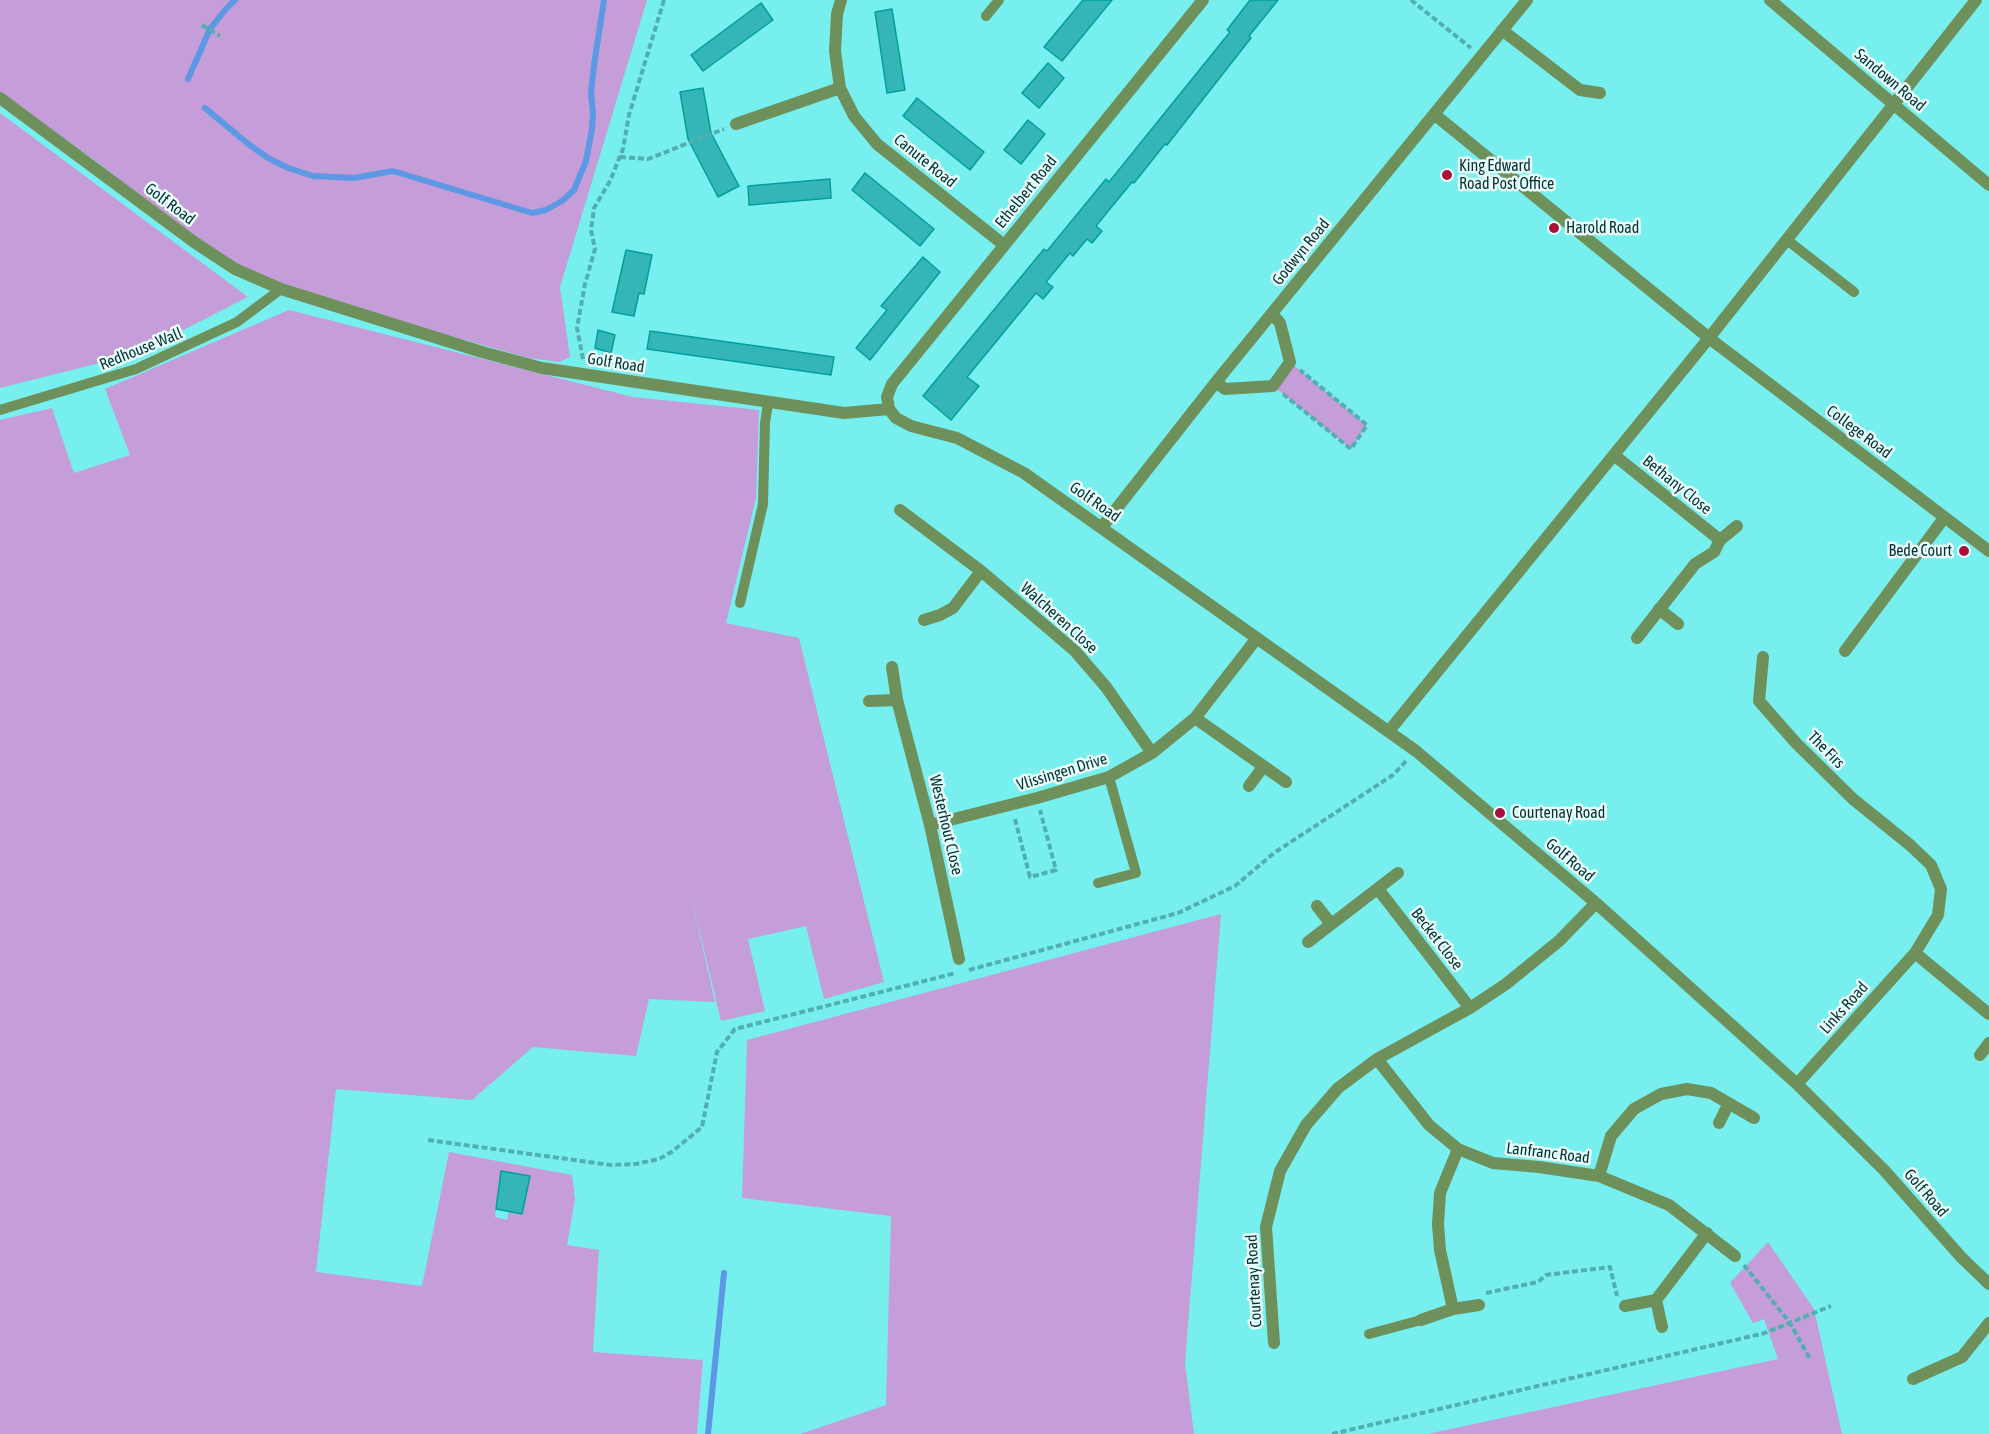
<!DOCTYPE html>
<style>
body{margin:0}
canvas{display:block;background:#77efee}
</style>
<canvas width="1989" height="1434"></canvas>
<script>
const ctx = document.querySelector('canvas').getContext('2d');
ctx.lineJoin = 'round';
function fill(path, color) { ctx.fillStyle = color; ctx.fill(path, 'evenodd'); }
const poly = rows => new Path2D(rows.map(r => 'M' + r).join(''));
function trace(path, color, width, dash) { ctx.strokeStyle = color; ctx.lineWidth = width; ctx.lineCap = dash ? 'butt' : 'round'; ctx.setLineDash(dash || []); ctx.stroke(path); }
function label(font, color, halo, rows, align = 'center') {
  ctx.font = font + ' "Asap Condensed",sans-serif'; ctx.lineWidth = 5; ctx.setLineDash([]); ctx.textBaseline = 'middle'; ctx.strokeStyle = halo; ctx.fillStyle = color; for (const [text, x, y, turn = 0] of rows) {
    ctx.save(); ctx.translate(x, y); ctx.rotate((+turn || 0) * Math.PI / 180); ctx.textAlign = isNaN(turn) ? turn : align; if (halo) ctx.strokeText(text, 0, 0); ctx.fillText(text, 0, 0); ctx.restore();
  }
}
const green = poly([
 [0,0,647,0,560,287,570,357,559,362,529,358,447,335,265,278,234,262,172,220,101,165,0,92],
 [0,113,248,297,136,354,0,388],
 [289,310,633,397,759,410,756,498,726,623,799,638,884,982,824,999,806,926,748,939,765,1011,721,1021,689,887,715,1002,649,999,636,1056,533,1047,472,1100,336,1089,316,1272,422,1286,449,1152,572,1175,575,1199,567,1245,599,1250,593,1352,703,1360,697,1434,0,1434,0,420,52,408,74,473,130,455,105,389],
 [501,1171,530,1176,509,1211,507,1220,495,1217,496,1207,506,1188,498,1186],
 [1290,362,1367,425,1351,449,1273,386],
 [1221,914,1185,1363,1194,1434,800,1434,886,1405,891,1216,742,1198,747,1040],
 [1768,1242,1814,1309,1842,1434,1427,1434,1778,1359,1764,1319,1753,1323,1730,1283]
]);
const stream = poly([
 [188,79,210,29,225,10,235,0],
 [205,108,247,143,268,158,288,168,313,176,354,178,393,171,532,213,546,210,562,201,574,190,586,161,592,129,593,114,591,93,594,65,604,0],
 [708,1434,724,1273]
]);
const building = poly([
 [1083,0,1112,0,1062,61,1044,47,1083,0],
 [1250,0,1278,0,1249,36,1251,38,1167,145,1165,144,1134,183,1132,182,1096,226,1102,231,1092,243,1087,239,1073,256,1070,253,1046,282,1053,287,1043,299,1036,293,967,377,979,386,951,420,923,396,1044,249,1047,251,1106,179,1109,182,1230,32,1227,30,1250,0],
 [761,3,773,20,703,71,691,55,761,3],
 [892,9,905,90,887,93,875,12,892,9],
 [1048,63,1064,78,1039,108,1022,93,1048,63],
 [703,88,711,133,739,186,718,197,688,139,680,92,703,88],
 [917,98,984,152,970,170,903,116,917,98],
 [1028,120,1045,134,1021,164,1004,150,1028,120],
 [865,173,934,229,920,246,852,190,865,173],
 [830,179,831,198,749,205,748,186,830,179],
 [626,250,652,255,644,294,639,293,634,316,612,312,626,250],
 [923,257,940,272,870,360,856,348,887,310,881,306,923,257],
 [598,330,615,335,611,353,595,348,598,330],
 [650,331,834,357,831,375,647,349,650,331],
 [501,1171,530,1176,522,1214,496,1209,501,1171]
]);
const path = poly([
 [1411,0,1471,48],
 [202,25,220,36],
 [620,157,648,159,724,129],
 [583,359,577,328,585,284,595,249,591,230,594,208,610,181,623,149,629,115,664,0],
 [1283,394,1351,449,1367,425,1300,370],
 [1015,819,1030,877,1056,870,1040,810],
 [969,970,1178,913,1235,886,1274,853,1393,775,1407,760],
 [428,1140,611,1165,636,1164,659,1159,673,1151,702,1127,717,1052,735,1029,956,973],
 [1744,1265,1790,1323,1810,1359],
 [1486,1293,1538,1282,1546,1275,1610,1267,1617,1296],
 [1332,1434,1765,1333,1831,1306]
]);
const lane = poly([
 [986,16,999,0],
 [1787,240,1854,292],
 [0,410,136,369,237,322,281,289],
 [740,603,763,504,765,423,768,403],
 [1098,883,1136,873,1109,777],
 [1369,1334,1421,1320]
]);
const street = poly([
 [841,0,837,14,835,51,840,88,854,116,877,144,1004,245],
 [1203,0,892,384,887,397,889,409,896,418,911,426,957,438,1024,473,1416,751,1596,903,1797,1084,1884,1170,1961,1257,1989,1284],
 [1770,0,1989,185],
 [1502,30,1580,90,1600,93],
 [0,98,194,242,235,269,281,289,482,352,542,368,844,413,889,409],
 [1434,114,1709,338,1989,551],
 [736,124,840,88],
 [1216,382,1225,389,1273,386,1290,362,1280,323,1272,314],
 [1614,455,1720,540,1714,552,1695,564,1637,638],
 [900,510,981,571,1075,651,1106,687,1152,753],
 [1102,527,1216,382,1527,0],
 [1720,540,1737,526],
 [1659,609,1678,624],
 [924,620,940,615,953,608,981,571],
 [1845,651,1944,518],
 [1763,657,1759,701,1796,743,1853,799,1910,845,1931,865,1941,889,1938,915,1915,953,1797,1084],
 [892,667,897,700,930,825,959,959],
 [869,701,897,700],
 [1195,718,1286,782],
 [1389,731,1709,338,1976,0],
 [1249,786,1263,767],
 [930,825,1037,798,1109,777,1152,753,1195,718,1257,638],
 [1378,889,1470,1008],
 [1317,906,1331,924],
 [1308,942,1398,873],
 [1915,953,1989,1014],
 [1980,1055,1989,1043],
 [1377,1059,1429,1125,1458,1149,1493,1163,1539,1167,1599,1176,1669,1205,1735,1256],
 [1719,1123,1729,1103],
 [1599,1176,1611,1136,1634,1109,1661,1094,1687,1089,1711,1093,1754,1118],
 [1625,1306,1656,1300],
 [1453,1309,1440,1250,1438,1224,1440,1193,1458,1149],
 [1421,1320,1453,1309,1479,1305],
 [1662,1327,1656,1300,1707,1233],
 [1274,1343,1266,1227,1280,1171,1306,1125,1338,1088,1377,1059,1470,1008,1506,984,1559,941,1596,903],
 [1913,1379,1962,1357,1989,1323]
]);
const markers = [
 [1447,175,6,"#a8103a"],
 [1554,228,6,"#a8103a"],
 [1964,551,6,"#a8103a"],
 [1500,813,6,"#a8103a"]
];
const streetNames = [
 ["Sandown Road",1890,80,40],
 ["Canute Road",925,161,39],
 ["Ethelbert Road",1026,192,-51],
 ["Golf Road",170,204,37],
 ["Godwyn Road",1301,252,-51],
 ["Redhouse Wall",141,349,-22],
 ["Golf Road",616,363,9],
 ["College Road",1859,432,37],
 ["Bethany Close",1677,485,39],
 ["Golf Road",1095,502,35],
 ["Walcheren Close",1059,618,42],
 ["The Firs",1826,750,45],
 ["Vlissingen Drive",1062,772,-17],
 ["Westerhout Close",946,825,77],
 ["Golf Road",1570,860,40],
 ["Becket Close",1437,939,52],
 ["Links Road",1844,1008,-48],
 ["Lanfranc Road",1548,1153,7],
 ["Golf Road",1926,1193,49],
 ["Courtenay Road",1254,1281,-93]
];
const poiNames = [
 ["King Edward",1459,166],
 ["Road Post Office",1459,184],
 ["Harold Road",1566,228],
 ["Bede Court",1952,551,"right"],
 ["Courtenay Road",1512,813]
];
fill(green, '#c59dd8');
trace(stream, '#5c98e3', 6);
fill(building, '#34b6b6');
trace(building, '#019f9f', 1.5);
trace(path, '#52afaf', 4, [6, 3]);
trace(lane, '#6e905b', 10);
trace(street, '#6e905b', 12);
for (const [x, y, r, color] of markers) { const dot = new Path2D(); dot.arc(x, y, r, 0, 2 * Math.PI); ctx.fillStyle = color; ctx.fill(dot); trace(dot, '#e9fefe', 2); }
label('16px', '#073030', '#e9fefe', streetNames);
label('16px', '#073030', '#e9fefe', poiNames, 'left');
</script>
